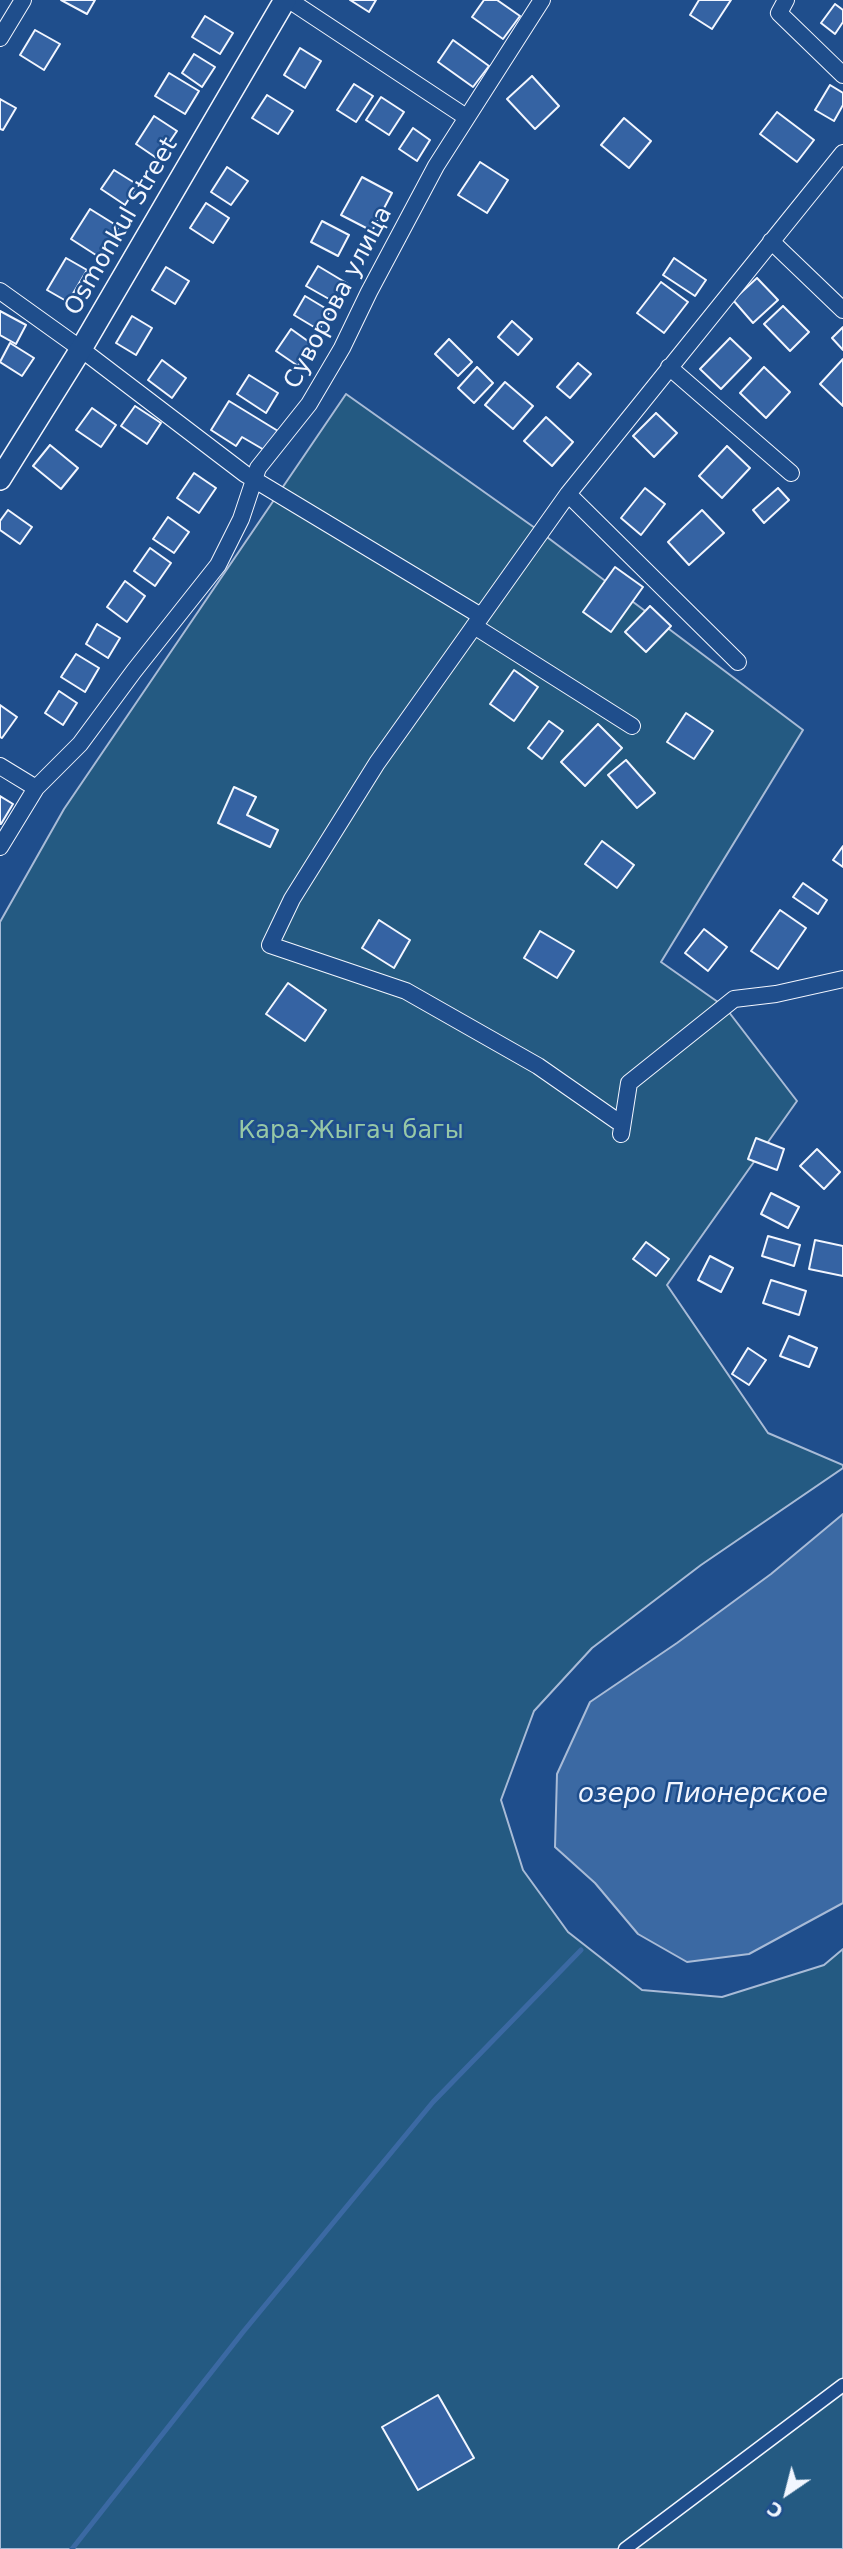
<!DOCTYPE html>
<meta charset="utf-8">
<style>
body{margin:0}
#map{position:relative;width:843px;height:2549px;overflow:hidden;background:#1f4e8c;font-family:"DejaVu Sans",sans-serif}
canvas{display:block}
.north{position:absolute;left:752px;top:2458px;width:70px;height:70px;-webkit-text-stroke:5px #1f4e8c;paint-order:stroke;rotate:215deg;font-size:19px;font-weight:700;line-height:28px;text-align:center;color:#f2f6ff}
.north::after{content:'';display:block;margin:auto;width:24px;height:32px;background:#f2f6ff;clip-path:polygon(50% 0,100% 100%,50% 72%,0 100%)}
</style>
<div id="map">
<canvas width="843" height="2549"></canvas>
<div class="north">С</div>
</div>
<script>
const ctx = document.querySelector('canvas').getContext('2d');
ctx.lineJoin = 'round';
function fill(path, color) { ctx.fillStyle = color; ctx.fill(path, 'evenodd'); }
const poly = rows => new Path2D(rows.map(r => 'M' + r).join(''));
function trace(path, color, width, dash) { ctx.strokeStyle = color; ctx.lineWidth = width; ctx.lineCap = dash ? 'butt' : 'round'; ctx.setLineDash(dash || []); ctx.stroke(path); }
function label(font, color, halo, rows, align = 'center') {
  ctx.font = font + ' "DejaVu Sans",sans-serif'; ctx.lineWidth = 5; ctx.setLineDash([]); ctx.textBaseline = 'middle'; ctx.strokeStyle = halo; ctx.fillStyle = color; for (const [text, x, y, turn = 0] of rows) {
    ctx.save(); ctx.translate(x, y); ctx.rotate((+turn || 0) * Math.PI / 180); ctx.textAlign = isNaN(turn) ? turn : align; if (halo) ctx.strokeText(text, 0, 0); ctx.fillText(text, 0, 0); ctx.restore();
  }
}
const green = poly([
 [346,394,535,528,803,730,661,962,725,1007,797,1101,667,1285,768,1433,843,1465,843,1468,701,1565,592,1648,534,1711,501,1800,523,1870,568,1932,642,1990,722,1997,824,1965,843,1949,843,2549,0,2549,0,922,64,809,346,394]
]);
const water = poly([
 [843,1514,843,1903,749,1954,687,1962,638,1934,595,1883,555,1847,557,1774,590,1702,677,1643,771,1574,843,1514]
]);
const stream = poly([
 [72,2549,243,2332,433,2102,581,1950]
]);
const building = poly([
 [61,0,95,0,87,14,61,0],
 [350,0,376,0,369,12,350,0],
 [484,0,497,0,520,16,503,39,472,17,484,0],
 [699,0,731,0,712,29,690,15,699,0],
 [835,4,843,10,843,22,835,34,821,23,835,4],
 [205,16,233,33,220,54,192,37,205,16],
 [35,30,60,44,44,70,20,55,35,30],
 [453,40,489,66,473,87,438,62,453,40],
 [300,48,321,61,305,88,284,75,300,48],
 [194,54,215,67,202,87,182,73,194,54],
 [169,73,199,91,185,114,155,96,169,73],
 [532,76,559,106,535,129,507,99,532,76],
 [354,84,373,96,356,122,337,110,354,84],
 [830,85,843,93,843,105,834,121,815,110,830,85],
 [267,95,293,111,278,134,252,118,267,95],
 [381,97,404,112,389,135,366,120,381,97],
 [0,99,16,108,3,130,0,129,0,99],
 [777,112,814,140,797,162,760,134,777,112],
 [154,116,177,131,158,159,136,144,154,116],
 [624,118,651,141,629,168,601,145,624,118],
 [413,128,430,140,417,161,399,149,413,128],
 [480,162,508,180,487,213,458,195,480,162],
 [227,167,248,181,231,205,211,192,227,167],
 [114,170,138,185,125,205,101,189,114,170],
 [362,177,392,193,372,231,341,215,362,177],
 [206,203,229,218,213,243,190,228,206,203],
 [90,209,119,227,99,257,71,239,90,209],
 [322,221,349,235,338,256,311,242,322,221],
 [66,258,87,270,68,302,47,290,66,258],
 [674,258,706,280,695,296,663,275,674,258],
 [318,266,348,284,336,303,306,286,318,266],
 [166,267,189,281,175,304,152,290,166,267],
 [757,278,778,300,753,323,733,300,757,278],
 [661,282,688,302,664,333,637,313,661,282],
 [305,296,330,311,319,330,294,315,305,296],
 [783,306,809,332,790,351,764,324,783,306],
 [0,311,26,325,16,344,0,335,0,311],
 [132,316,152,328,136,355,116,343,132,316],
 [512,321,532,339,518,355,498,337,512,321],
 [843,327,843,350,832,338,843,327],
 [291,329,312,344,298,366,276,351,291,329],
 [730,338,751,358,721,389,700,369,730,338],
 [449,339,472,362,458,376,435,354,449,339],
 [10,343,34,358,22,376,0,362,10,343],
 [843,359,843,406,820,384,843,359],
 [162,360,186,378,172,398,148,380,162,360],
 [578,363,591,374,570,398,557,387,578,363],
 [477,367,493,383,474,403,458,388,477,367],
 [764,367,790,392,766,418,740,393,764,367],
 [249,375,278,393,266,413,237,394,249,375],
 [505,382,533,406,513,429,485,405,505,382],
 [229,401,278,431,266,451,242,437,236,446,211,430,229,401],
 [135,406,161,423,147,444,121,426,135,406],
 [92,408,116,425,101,447,76,430,92,408],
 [656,413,677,433,654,457,633,436,656,413],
 [546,417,573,442,552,466,524,441,546,417],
 [50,445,78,468,61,489,33,466,50,445],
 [727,446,750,468,722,498,699,476,727,446],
 [194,473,216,488,199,513,177,498,194,473],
 [645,488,665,504,641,535,621,518,645,488],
 [778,488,789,500,764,523,753,510,778,488],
 [8,510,32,527,20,544,0,530,0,521,8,510],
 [702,510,724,533,689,565,668,542,702,510],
 [168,517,189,532,174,553,153,539,168,517],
 [150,548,171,563,155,586,134,571,150,548],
 [615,567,643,587,611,632,583,612,615,567],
 [125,581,145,596,127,622,107,607,125,581],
 [650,606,671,626,646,652,625,632,650,606],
 [97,624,120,638,108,658,86,644,97,624],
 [76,654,99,668,85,692,61,677,76,654],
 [514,670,538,687,514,721,490,704,514,670],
 [59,691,77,703,63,725,45,713,59,691],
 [0,705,17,717,2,738,0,737,0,705],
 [686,713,713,731,694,759,667,742,686,713],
 [549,721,563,731,542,759,528,748,549,721],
 [598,724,622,748,585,786,561,762,598,724],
 [626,760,655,793,637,808,608,775,626,760],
 [234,787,256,797,247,815,278,830,270,847,218,823,234,787],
 [0,796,13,804,1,824,0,824,0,796],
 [602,841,634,865,617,888,585,864,602,841],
 [843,846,843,867,833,860,843,846],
 [803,883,827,900,818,914,793,897,803,883],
 [780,910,806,928,778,969,751,951,780,910],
 [379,920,410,940,394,968,362,948,379,920],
 [704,929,727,947,708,971,685,953,704,929],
 [540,931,574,951,557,978,524,958,540,931],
 [288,983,326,1010,305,1041,266,1014,288,983],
 [756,1138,784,1149,777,1170,748,1159,756,1138],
 [817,1149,840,1172,824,1189,800,1166,817,1149],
 [771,1193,799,1207,788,1228,761,1214,771,1193],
 [768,1236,800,1245,794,1266,762,1256,768,1236],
 [815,1240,843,1246,843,1276,809,1269,815,1240],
 [646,1242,669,1259,656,1276,633,1259,646,1242],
 [710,1256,733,1268,721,1292,698,1280,710,1256],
 [771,1280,806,1291,799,1315,763,1303,771,1280],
 [789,1336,817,1348,809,1367,780,1356,789,1336],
 [748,1348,766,1360,749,1385,732,1374,748,1348],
 [438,2395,474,2458,418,2490,382,2427,438,2395]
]);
const pedestrian = poly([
 [625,2549,843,2385]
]);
const minor = poly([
 [289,0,466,117],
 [786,0,779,13,843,75],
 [0,38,23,0],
 [771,241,843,310],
 [0,291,81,349,245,474,481,616],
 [669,367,791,473],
 [568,494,377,763,292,899,270,945,406,991,538,1066,617,1121],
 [474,626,632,726],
 [738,662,568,494,843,153],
 [0,766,36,788],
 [0,847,36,788,80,744,134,671,218,565,241,519,258,468,309,404,342,348,369,292,436,166,542,0],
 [621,1134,629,1083,734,999,776,994,843,979]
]);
const tertiary = poly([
 [0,479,81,349,285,0]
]);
const streetNames = [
 ["Osmonkul Street",122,227,-60],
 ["Суворова улица",339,298,-62]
];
const parkNames = [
 ["Кара-Жыгач багы",351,1132]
];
const waterNames = [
 ["озеро Пионерское",703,1795]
];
fill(green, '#245a82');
trace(green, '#a8bbd7', 2);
fill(water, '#3b69a3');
trace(water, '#a8bbd7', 2);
trace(stream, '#3b69a3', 5);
fill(building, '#3563a3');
trace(building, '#f2f6ff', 2);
trace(pedestrian, '#f2f6ff', 15);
trace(minor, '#f2f6ff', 18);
trace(tertiary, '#f2f6ff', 24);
trace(pedestrian, '#1f4e8c', 12);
trace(minor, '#1f4e8c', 16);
trace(tertiary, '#1f4e8c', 21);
label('24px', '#f2f6ff', '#1f4e8c', streetNames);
label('24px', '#97c8a6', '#1f4e8c', parkNames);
label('italic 26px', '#f2f6ff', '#1f4e8c', waterNames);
</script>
